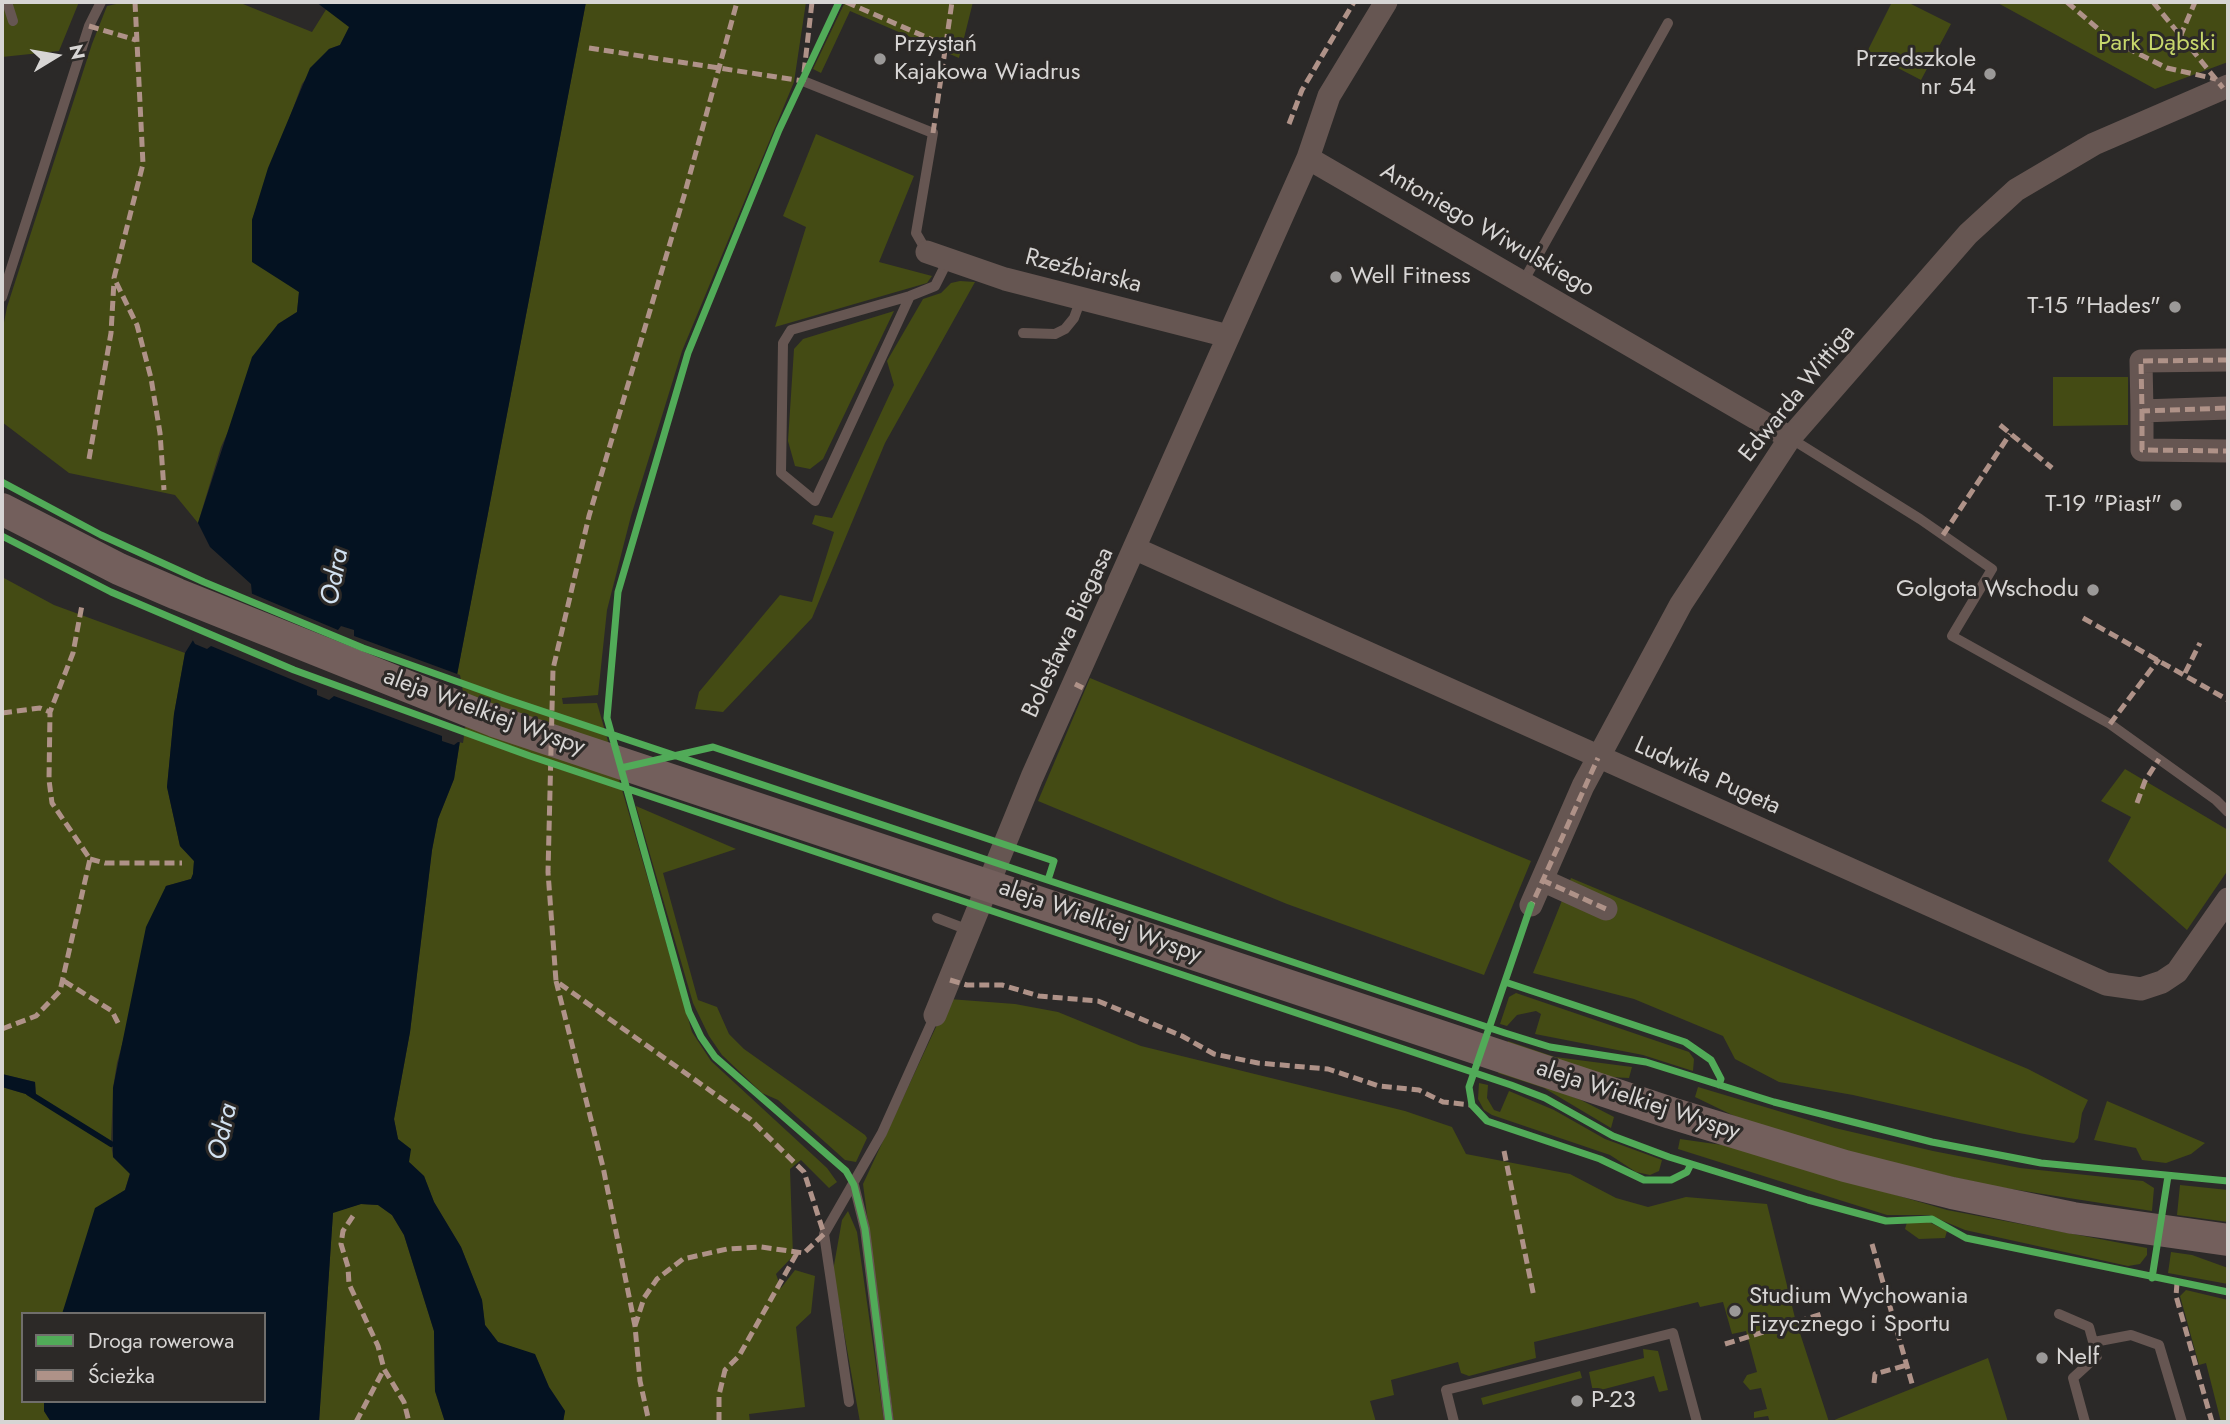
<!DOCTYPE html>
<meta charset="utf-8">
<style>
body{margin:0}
#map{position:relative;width:2230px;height:1424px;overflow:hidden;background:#2b2928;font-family:Jost,sans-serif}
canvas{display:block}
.frame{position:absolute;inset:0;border:4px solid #d7d5d4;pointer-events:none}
.legend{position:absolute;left:21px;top:1312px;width:245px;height:91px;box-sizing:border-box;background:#2c2927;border:2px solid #706e6c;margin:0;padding:9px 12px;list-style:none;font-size:21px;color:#d7d5d4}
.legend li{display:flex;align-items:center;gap:14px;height:35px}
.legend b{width:35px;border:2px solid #706e6c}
.north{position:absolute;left:21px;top:21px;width:70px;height:70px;-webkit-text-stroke:5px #2c2927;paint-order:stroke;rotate:79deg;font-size:19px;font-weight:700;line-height:28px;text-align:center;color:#d7d5d4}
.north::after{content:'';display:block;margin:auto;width:24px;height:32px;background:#d7d5d4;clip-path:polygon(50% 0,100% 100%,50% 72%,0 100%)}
</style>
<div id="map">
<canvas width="2230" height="1424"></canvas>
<div class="frame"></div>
<ul class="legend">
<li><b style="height:9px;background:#51ab58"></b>Droga rowerowa</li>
<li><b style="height:9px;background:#af9288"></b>Ścieżka</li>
</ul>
<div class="north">N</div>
</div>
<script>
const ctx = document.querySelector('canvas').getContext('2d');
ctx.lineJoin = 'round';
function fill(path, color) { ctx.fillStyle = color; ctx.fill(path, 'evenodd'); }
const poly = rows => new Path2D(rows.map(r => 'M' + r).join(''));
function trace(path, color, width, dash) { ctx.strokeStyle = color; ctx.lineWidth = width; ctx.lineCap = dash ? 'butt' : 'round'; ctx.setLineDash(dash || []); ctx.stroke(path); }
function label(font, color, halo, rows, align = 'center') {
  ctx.font = font + ' Jost,sans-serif'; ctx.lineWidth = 6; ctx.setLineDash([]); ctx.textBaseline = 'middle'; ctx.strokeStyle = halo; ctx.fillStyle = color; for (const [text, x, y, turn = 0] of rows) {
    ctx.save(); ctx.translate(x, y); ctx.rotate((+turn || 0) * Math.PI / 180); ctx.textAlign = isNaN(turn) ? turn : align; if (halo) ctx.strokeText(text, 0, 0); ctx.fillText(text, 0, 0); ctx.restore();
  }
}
const green = poly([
 [2,2,79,2,59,51,2,57],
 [125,2,238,2,312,32,327,8,350,27,340,45,329,49,302,84,252,220,289,284,299,292,297,312,278,324,221,447,198,523,175,495,69,473,2,422,2,333,7,307,92,44,107,6],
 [586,2,806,2,794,82,682,351,631,516,607,610,598,695,562,698,563,704,597,703,692,1032,711,1061,827,1168,837,1182,829,1188,801,1160,790,1169,793,1256,776,1274,781,1288,795,1270,815,1276,811,1313,796,1327,805,1407,749,1414,750,1422,563,1422,565,1411,549,1387,535,1355,498,1342,485,1325,482,1300,461,1247,434,1202,424,1176,409,1162,398,1139,394,1119,410,1032,432,850,438,819,454,779,464,715,456,680],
 [845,2,973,2,959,58,850,11,821,73,813,69],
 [1892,2,1907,2,1951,24,1921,80,1867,52],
 [1996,2,2228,2,2228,62,2155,89],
 [816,134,914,176,879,262,932,276,927,283,775,327,806,227,783,216],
 [960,281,975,282,885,443,812,618,723,712,695,709,699,692,780,595,812,602,834,532,812,524,815,515,832,518,894,385,887,361,923,299,941,293,951,283],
 [894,311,823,459,810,469,795,466,788,441,794,349,803,339],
 [2053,377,2128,377,2128,425,2053,426],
 [2,577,54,605,185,653,174,714,167,787,180,846,194,861,193,874,191,879,166,886,117,1063,113,1088,111,1144,113,1157,130,1173,125,1190,110,1201,62,1314,23,1314,23,1401,44,1401,44,1411,51,1422,2,1422,2,1087,36,1097,35,1082,2,1074],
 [1090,678,1531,861,1484,975,1287,904,1038,801],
 [2125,769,2228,830,2228,870,2187,930,2108,861,2131,817,2101,801],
 [636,806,736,849,663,873,698,1000,717,1007,729,1034,744,1049,865,1135,867,1138,856,1162,845,1160,778,1100,762,1093,722,1055,709,1036,693,1003],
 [1571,878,2028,1069,2088,1100,2082,1113,2078,1138,2074,1143,2019,1133,1853,1095,1779,1082,1735,1059,1723,1036,1634,999,1533,973],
 [1516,993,1689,1052,1694,1059,1693,1071,1643,1055,1535,1034,1541,1014,1536,1011,1517,1015,1507,1026,1500,1024,1509,997],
 [949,999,1015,1004,1058,1012,1141,1046,1405,1111,1452,1127,1466,1154,1570,1174,1616,1198,1648,1207,1686,1197,1767,1204,1795,1318,1829,1422,1770,1422,1768,1416,1754,1418,1754,1412,1767,1409,1761,1388,1750,1390,1743,1382,1747,1375,1757,1372,1746,1331,1732,1334,1723,1302,1700,1307,1698,1302,1534,1342,1536,1358,1469,1376,1461,1373,1458,1362,1391,1380,1394,1395,1370,1401,1376,1422,894,1422,863,1184],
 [1508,1041,1555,1057,1632,1067,1629,1078,1609,1077,1507,1044],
 [1500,1069,1581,1100,1614,1117,1611,1128,1544,1088,1498,1073],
 [1479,1083,1488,1085,1487,1098,1494,1110,1500,1112,1509,1091,1554,1110,1605,1139,1662,1160,1659,1171,1650,1175,1636,1172,1610,1155,1492,1115,1484,1110,1478,1099],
 [1698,1087,1835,1128,1933,1151,2020,1168,2143,1181,2154,1188,2152,1211,1992,1186,1844,1152,1753,1125,1695,1097],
 [2107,1101,2205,1143,2191,1154,2166,1163,2142,1160,2136,1148,2094,1140],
 [1680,1139,1729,1146,1947,1210,2147,1248,2147,1255,2140,1264,2128,1266,1965,1230,1929,1215,1887,1215,1678,1149],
 [2180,1185,2228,1190,2228,1222,2177,1215],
 [361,1204,378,1205,392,1215,404,1235,434,1331,435,1391,445,1422,319,1422,333,1212],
 [848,1211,857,1232,884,1422,860,1422,833,1271,842,1220],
 [1907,1222,1929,1222,1947,1231,1945,1238,1919,1239,1905,1229],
 [2171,1252,2192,1255,2228,1268,2228,1284,2168,1273],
 [2186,1290,2228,1300,2228,1422,2221,1422,2206,1363,2199,1365,2180,1296],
 [1643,1349,1658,1351,1668,1390,1659,1392,1654,1376,1593,1392,1589,1372,1644,1358],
 [1988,1358,2008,1422,1830,1422,1839,1418],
 [1580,1371,1582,1378,1483,1405,1481,1398]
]);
const water = poly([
 [316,2,586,2,456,680,464,715,454,779,438,819,432,850,410,1032,394,1119,398,1139,411,1149,409,1162,424,1176,434,1202,461,1247,482,1300,485,1325,498,1342,535,1354,549,1387,565,1411,563,1422,445,1422,435,1391,434,1331,404,1235,392,1215,378,1205,361,1204,333,1213,319,1422,51,1422,44,1411,44,1401,264,1401,264,1314,62,1314,95,1208,125,1190,130,1174,113,1157,113,1088,146,927,166,886,191,879,193,874,194,861,180,846,167,787,174,714,185,653,203,624,252,594,251,584,210,547,198,523,252,357,278,324,297,312,299,292,252,262,252,220,268,168,310,68,329,49,340,45,349,27],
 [2,1074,35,1082,36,1097,2,1087]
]);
const pier = poly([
 [248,592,338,630,341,626,354,630,354,636,460,675,467,715,463,743,458,742,454,745,442,741,442,736,334,696,329,700,317,695,317,690,211,646,207,649,195,644,191,637,214,606,227,598,243,599]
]);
const stream = poly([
 [29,1093,111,1144]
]);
const lane = poly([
 [7,2,13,21],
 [803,81,933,133,916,233,927,252],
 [1523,282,1668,23],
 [910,296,791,330,783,343,781,473,815,501,910,296,935,286,948,260],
 [2,297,89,26,101,2],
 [1023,333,1055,334,1065,329,1074,318,1081,299],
 [1790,438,1920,519,1992,569,1952,636,2110,724,2216,800,2228,812],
 [937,918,971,931],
 [854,1185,865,1229,889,1422],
 [2059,1314,2089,1327,2097,1356,2073,1378,2085,1422],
 [2094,1342,2131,1335,2159,1345,2182,1422],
 [849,1402,824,1234,882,1133,935,1015],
 [1454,1422,1446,1390,1673,1333,1697,1422]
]);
const street = poly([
 [1308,158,1790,438],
 [927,252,1005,279,1228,336],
 [2228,360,2141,361,2142,411,2228,408],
 [2142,411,2142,450,2228,451],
 [1136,549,2106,984,2141,989,2162,982,2177,972,2228,899],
 [1542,880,1606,909],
 [1531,905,1583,786,1681,604,1790,438,1968,234,2016,190,2094,144,2228,86],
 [935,1015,1032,777,1308,158,1329,96,1386,2]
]);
const secondary = poly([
 [2,509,119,569,177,594,494,721,1671,1113,1845,1166,1952,1193,2073,1218,2228,1240]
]);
const quiet = poly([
 [135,2,143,164,114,278,137,325,151,378,160,433,164,490],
 [846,2,944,45],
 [2067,2,2111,40,2167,68,2216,79],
 [2153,2,2223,88],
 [89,26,136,40],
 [2180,37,2195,2],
 [589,48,803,81,812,2],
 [1289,124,1302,90,1354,2],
 [933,133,952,2],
 [2228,360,2141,361,2142,411,2228,408],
 [2142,411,2142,450,2228,451],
 [2000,425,2052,468],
 [89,459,111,333,114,281],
 [1943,535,2010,434],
 [2083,618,2228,700],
 [2185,673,2200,643],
 [1075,684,1083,688],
 [2,713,40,708,50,712],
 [2110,724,2159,659],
 [2137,803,2145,781,2159,759],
 [90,859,105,863,182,863],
 [1542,880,1606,909],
 [1529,911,1598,758],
 [950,980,967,985,1002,985,1039,996,1098,1001,1182,1036,1214,1054,1258,1063,1328,1069,1379,1086,1419,1090,1443,1102,1472,1105],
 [64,981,112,1011,120,1027],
 [556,981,603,1167,635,1326,640,1381,649,1422],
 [2,1029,36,1016,60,991,90,859,52,803,49,780,50,712,73,653,82,605],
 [1504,1151,1534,1297],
 [353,1216,343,1231,341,1244,348,1267,349,1284,378,1346,384,1369,404,1402,409,1422],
 [1872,1244,1913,1387],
 [2177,1283,2176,1296,2212,1422],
 [635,1326,644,1298,657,1279,683,1259,727,1249,761,1247,804,1253,824,1234,804,1172,750,1119,556,981,548,872,553,669,589,516,684,196,737,2],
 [1725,1344,1825,1313],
 [1874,1383,1875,1374,1907,1365],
 [356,1422,384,1369],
 [719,1422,719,1395,725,1370,739,1356,797,1253]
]);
const cycleway = poly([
 [839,2,779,130,688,353,618,592,607,718,689,1012,701,1037,715,1057,846,1171,854,1185,865,1229,889,1422],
 [2,482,101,535,204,582,363,648,506,699,1505,1033,1550,1047,1646,1062,1774,1102,1932,1142,2041,1163,2228,1181],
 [2,536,111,592,294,670,530,756,1511,1085,1545,1098,1613,1136,1669,1157,1808,1200,1886,1221,1932,1219,1966,1238,2228,1292],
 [621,768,713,747,1054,861,1048,880],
 [1531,905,1469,1087,1472,1105,1487,1121,1600,1159,1644,1180,1671,1180,1687,1172,1691,1164],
 [1505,982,1685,1042,1711,1060,1721,1079,1719,1085],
 [2152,1278,2168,1176]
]);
const markers = [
 [880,59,7,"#9b9998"],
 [1990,74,7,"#9b9998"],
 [1336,277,7,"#9b9998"],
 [2175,307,7,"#9b9998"],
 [2176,505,7,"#9b9998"],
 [2093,590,7,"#9b9998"],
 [1735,1311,7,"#9b9998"],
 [2042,1358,7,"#9b9998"],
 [1577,1401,7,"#9b9998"]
];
const parkNames = [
 ["Park Dąbski",2157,44]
];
const poiNames = [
 ["Przystań",894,45],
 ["Kajakowa Wiadrus",894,73],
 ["Przedszkole",1976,60,"right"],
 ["nr 54",1976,88,"right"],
 ["Well Fitness",1350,277],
 ["T-15 \"Hades\"",2161,307,"right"],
 ["T-19 \"Piast\"",2162,505,"right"],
 ["Golgota Wschodu",2079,590,"right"],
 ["Studium Wychowania",1749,1297],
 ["Fizycznego i Sportu",1749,1325],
 ["Nelf",2056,1358],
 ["P-23",1591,1401]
];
const streetNames = [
 ["Antoniego Wiwulskiego",1487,231,30],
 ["Rzeźbiarska",1083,272,14],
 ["Edwarda Wittiga",1798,394,-51],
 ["Bolesława Biegasa",1069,633,-65],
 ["aleja Wielkiej Wyspy",484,713,20],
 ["Ludwika Pugeta",1707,777,24],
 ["aleja Wielkiej Wyspy",1100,922,19],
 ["aleja Wielkiej Wyspy",1638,1101,18]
];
const waterNames = [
 ["Odra",336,577,-79],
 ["Odra",224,1132,-77]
];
fill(green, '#444b14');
fill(water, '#041221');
fill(pier, '#2b2928');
trace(stream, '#041221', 6);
trace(lane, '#665652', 10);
trace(street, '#665652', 23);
trace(secondary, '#735f5c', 32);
trace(quiet, '#af9288', 5, [10, 5]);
trace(cycleway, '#51ab58', 7);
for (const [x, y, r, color] of markers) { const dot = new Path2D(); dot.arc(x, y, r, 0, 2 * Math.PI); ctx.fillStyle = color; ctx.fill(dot); trace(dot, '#2c2927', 2.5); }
label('24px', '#c7d76c', '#2c2927', parkNames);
label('24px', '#d7d5d4', '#2c2927', poiNames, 'left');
label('24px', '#d7d5d4', '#2c2927', streetNames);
label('italic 26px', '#d2e2f1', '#2c2927', waterNames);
</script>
